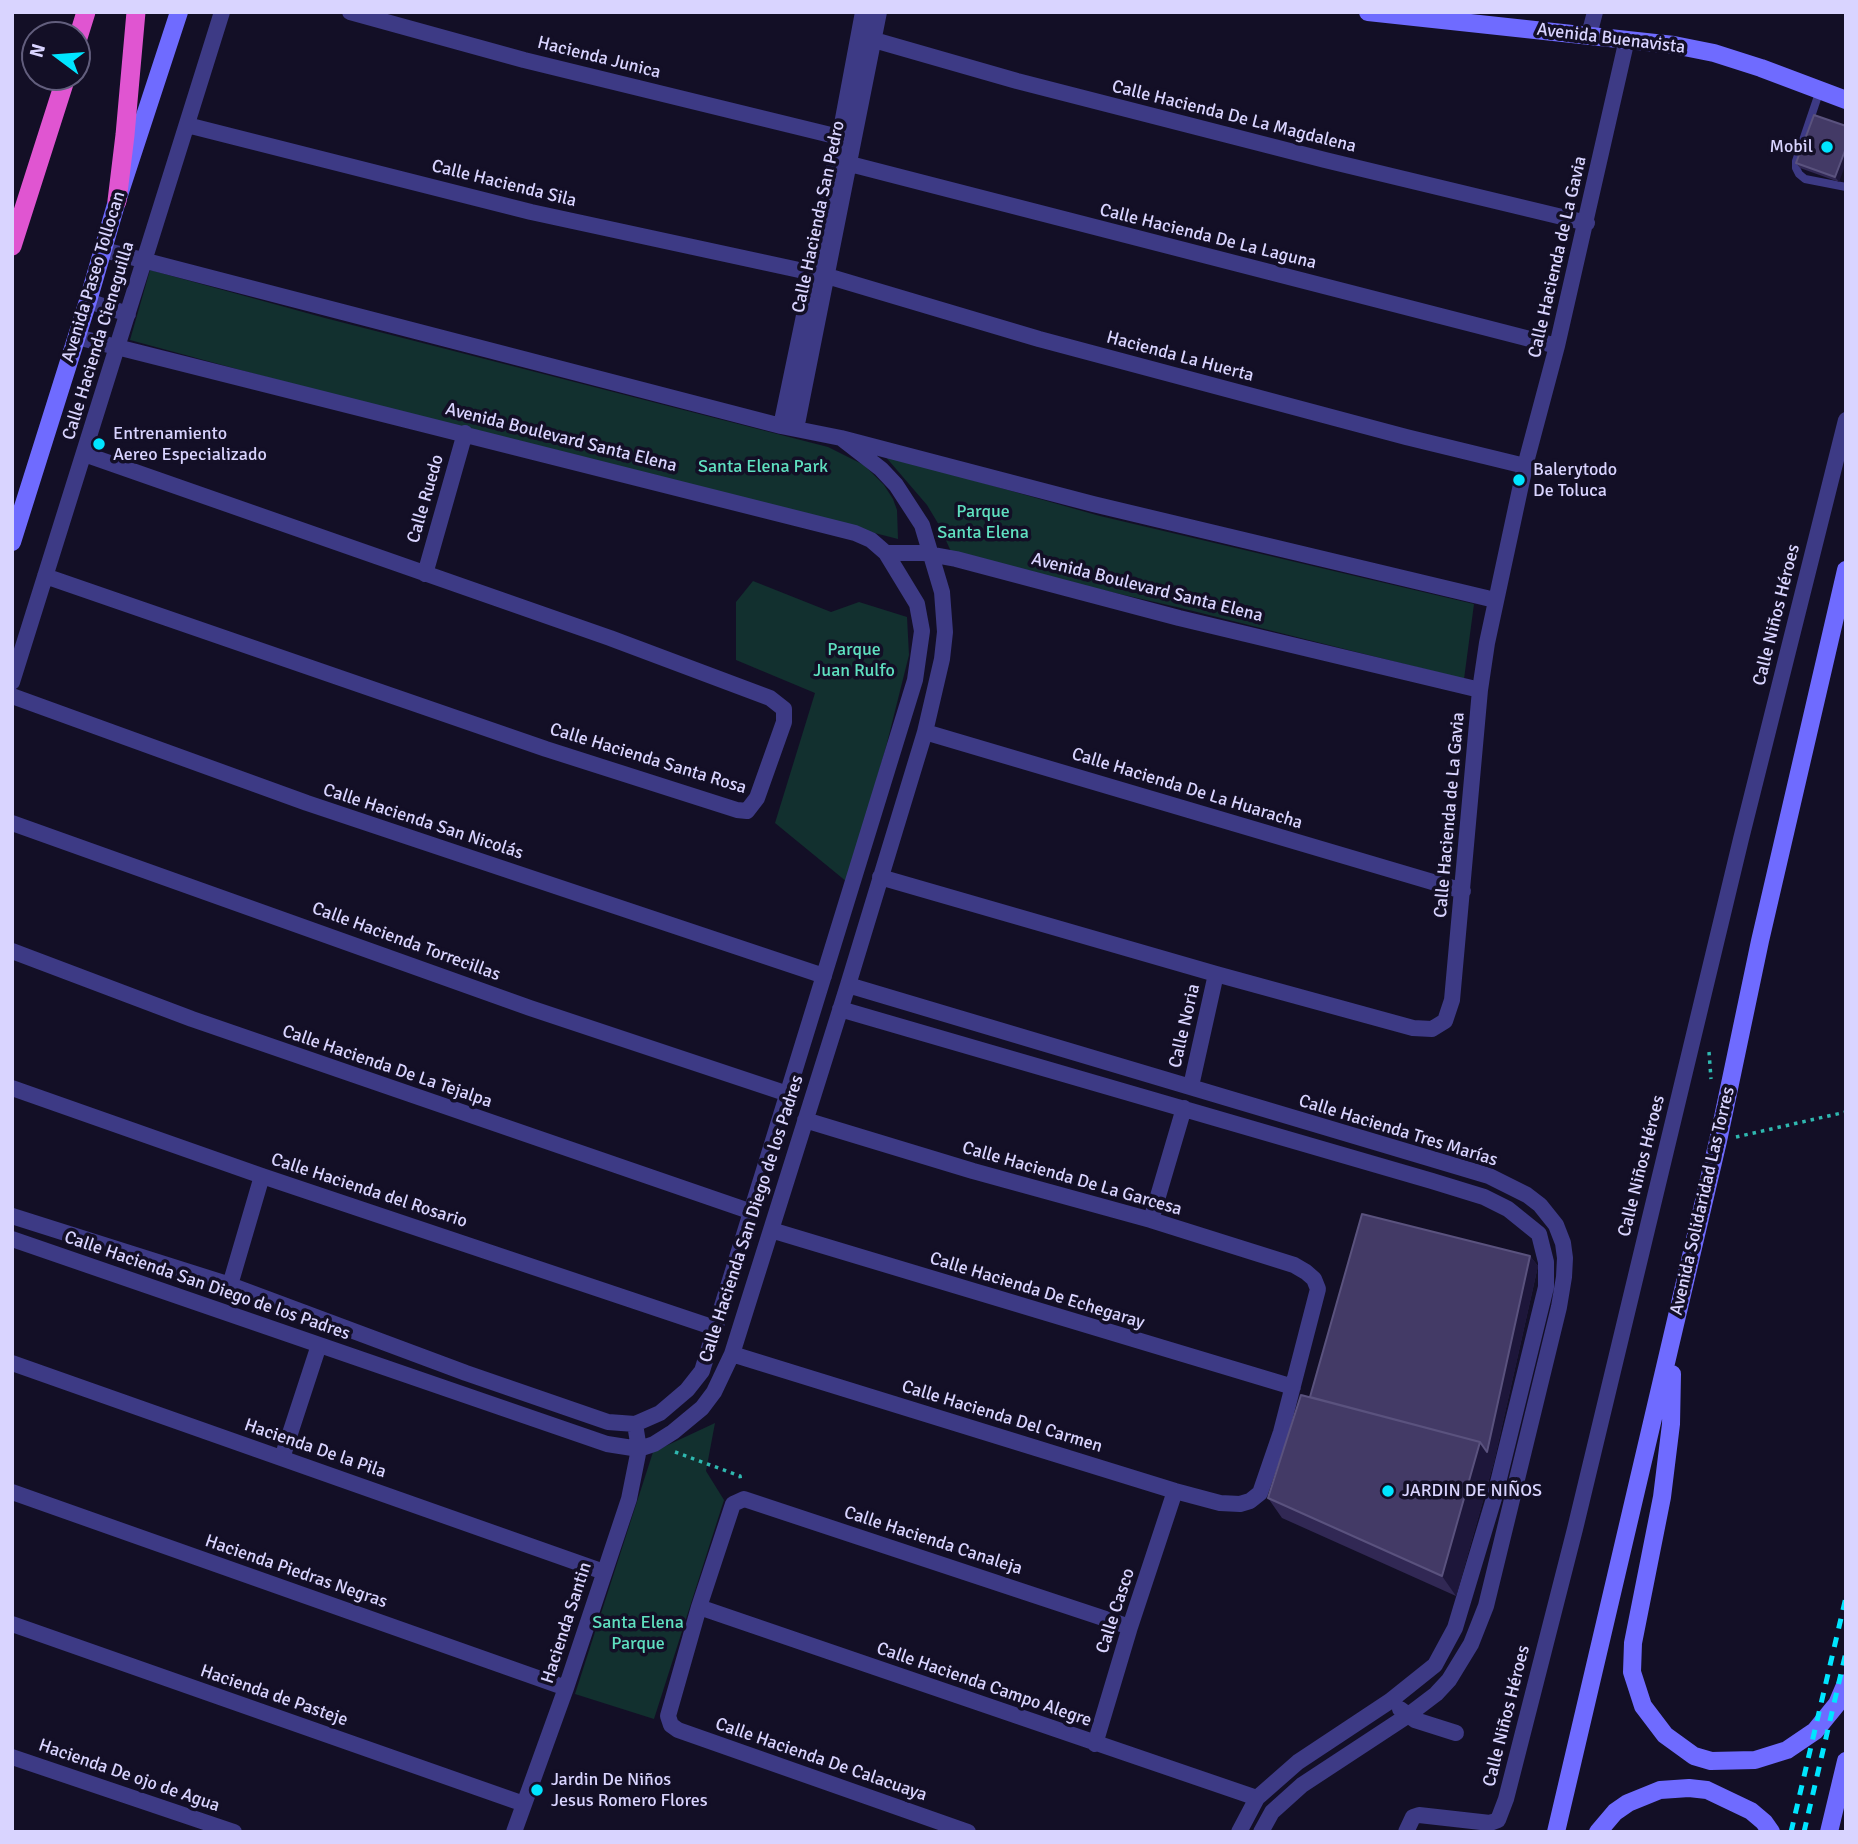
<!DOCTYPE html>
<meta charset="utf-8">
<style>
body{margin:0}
#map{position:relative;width:1858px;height:1844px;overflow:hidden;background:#130f26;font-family:Signika,sans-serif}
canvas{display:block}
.frame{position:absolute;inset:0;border:14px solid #d9d4ff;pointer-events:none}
.north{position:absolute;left:21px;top:21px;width:70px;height:70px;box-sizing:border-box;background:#130f26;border:2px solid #625e7d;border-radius:50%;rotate:286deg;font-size:19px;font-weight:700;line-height:28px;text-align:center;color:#d9d4ff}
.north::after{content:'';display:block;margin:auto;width:24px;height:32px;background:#00e5ff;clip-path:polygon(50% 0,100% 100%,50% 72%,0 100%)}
</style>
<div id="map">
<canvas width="1858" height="1844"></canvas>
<div class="frame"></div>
<div class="north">N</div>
</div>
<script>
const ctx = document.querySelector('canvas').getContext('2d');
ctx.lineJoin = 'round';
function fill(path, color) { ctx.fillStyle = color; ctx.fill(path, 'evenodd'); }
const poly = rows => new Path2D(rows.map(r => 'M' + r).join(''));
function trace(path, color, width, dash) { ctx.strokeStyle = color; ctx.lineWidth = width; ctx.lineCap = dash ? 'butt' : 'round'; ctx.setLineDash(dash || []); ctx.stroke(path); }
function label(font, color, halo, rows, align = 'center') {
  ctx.font = font + ' Signika,sans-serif'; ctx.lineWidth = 7; ctx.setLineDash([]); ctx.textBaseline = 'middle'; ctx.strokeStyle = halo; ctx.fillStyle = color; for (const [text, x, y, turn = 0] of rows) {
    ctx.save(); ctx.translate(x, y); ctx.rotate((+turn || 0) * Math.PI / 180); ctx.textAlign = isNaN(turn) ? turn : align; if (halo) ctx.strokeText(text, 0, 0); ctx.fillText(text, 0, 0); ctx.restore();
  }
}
const green = poly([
 [150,270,325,318,828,447,864,465,884,485,893,499,897,510,898,539,292,384,130,340],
 [884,455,1100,516,1474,604,1464,679,1181,608,953,556,939,525,927,505],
 [753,581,831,612,859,602,907,617,909,655,886,747,847,882,775,823,815,693,736,660,736,602],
 [715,1423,706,1471,724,1500,654,1719,575,1694,653,1452]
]);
const path = poly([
 [1709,1052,1711,1079],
 [1736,1137,1846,1112],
 [675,1452,740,1476,741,1483]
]);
const service = poly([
 [1820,90,1796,161,1796,168,1799,174,1805,179,1846,187]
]);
const minor = poly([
 [350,12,524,60,839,137],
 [1589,35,1595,12],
 [874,40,1017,81,1325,160,1587,223],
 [187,125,531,212,813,273],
 [850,164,1557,346],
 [104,250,781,426,841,438,1093,504,1495,600],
 [827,276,1039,339,1406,437,1525,466],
 [88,301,128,314],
 [781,426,825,215,863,12],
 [796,429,879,12],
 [886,553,923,553,956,559,1179,618,1480,690],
 [425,574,465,433],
 [45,576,546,749,737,810,747,811,757,798,784,722,784,709,770,698,610,638,84,454],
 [12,682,222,12],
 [12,696,307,803,824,976],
 [925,732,1463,891],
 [12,823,530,1008,788,1094],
 [880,877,1216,974,1413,1028,1432,1029,1445,1021,1452,1000,1480,690,1487,643,1525,466,1557,346,1627,39],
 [12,951,192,1019,752,1212],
 [848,985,1489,1176,1527,1195,1540,1205,1556,1225,1563,1243,1565,1258,1564,1277,1559,1307,1486,1606,1471,1644,1449,1680,1436,1694,1407,1716,1302,1785,1272,1812,1261,1832],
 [840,1009,1432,1181,1484,1197,1508,1209,1539,1234,1546,1262,1546,1287,1495,1495,1455,1628,1435,1665,1390,1701,1298,1762,1257,1798,1239,1832],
 [1191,1086,1216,974],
 [12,1088,262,1176,715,1328],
 [12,1216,230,1285,466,1373,608,1422,635,1424,660,1413,687,1390,702,1371,915,680,922,631,917,604,886,553,871,540,855,533,77,337],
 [1151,1220,1184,1108],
 [771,1230,1293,1387],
 [12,1239,607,1444,639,1449,654,1444,673,1432,702,1408,714,1392,732,1354,848,985,925,732,942,659,945,632,942,592,922,525,896,485,881,469,841,438],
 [230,1285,262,1176],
 [732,1354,1175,1491,1220,1503,1240,1504,1250,1501,1260,1493,1281,1432,1318,1289,1314,1279,1306,1272,1294,1265,1151,1220,973,1171,805,1120],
 [12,1363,604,1572],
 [282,1458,319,1345],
 [12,1492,566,1688],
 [699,1607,1257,1798],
 [12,1624,524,1804],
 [1400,1709,1415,1720,1456,1733],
 [1095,1744,1130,1627,1175,1491],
 [12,1757,234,1832],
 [514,1832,566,1688,629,1499,639,1449,635,1424],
 [968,1832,678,1730,671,1725,668,1716,699,1607,733,1504,744,1499,1130,1627],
 [1406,1832,1413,1817,1419,1815,1490,1823,1498,1820,1506,1799,1575,1529,1741,839,1846,420]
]);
const secondary = poly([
 [1368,12,1674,45,1714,53,1761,68,1846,100],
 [12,542,88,301,117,201,179,12],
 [1672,1374,1671,1424,1662,1497,1633,1643,1632,1672,1643,1706,1665,1735,1694,1756,1711,1761,1755,1760,1787,1750,1815,1731,1837,1704,1846,1683],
 [1556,1832,1718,1141,1760,941,1846,570],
 [1598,1832,1615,1812,1628,1803,1660,1790,1689,1788,1707,1790,1751,1811,1764,1822,1771,1832],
 [1829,1832,1846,1761]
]);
const trunk = poly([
 [77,41,86,12],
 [117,201,125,135,136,12],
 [12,246,66,77]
]);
const rail = poly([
 [1791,1832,1846,1597],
 [1804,1832,1846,1652]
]);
const wall = poly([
 [1846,126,1839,182,1800,168,1796,163],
 [1530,1256,1538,1266,1494,1462,1456,1596,1282,1518,1268,1498]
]);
const shadedWall = poly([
 [1846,148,1846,163,1839,182,1835,177],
 [1530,1256,1538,1266,1494,1462,1456,1596,1442,1576]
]);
const building = poly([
 [1814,115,1846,126,1846,148,1835,177,1796,163,1814,115],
 [1362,1214,1530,1256,1487,1452,1480,1442,1310,1397,1362,1214],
 [1301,1395,1480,1442,1442,1576,1268,1498,1301,1395]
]);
const markers = [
 [1827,147,7,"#00e5ff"],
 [99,444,7,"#00e5ff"],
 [1519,480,7,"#00e5ff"],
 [1388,1491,7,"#00e5ff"],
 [537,1790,7,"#00e5ff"]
];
const streetNames = [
 ["Avenida Buenavista",1611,39,7],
 ["Hacienda Junica",599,58,14],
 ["Calle Hacienda De La Magdalena",1234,117,14],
 ["Calle Hacienda Sila",504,184,14],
 ["Calle Hacienda San Pedro",819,217,-78],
 ["Calle Hacienda De La Laguna",1208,237,14],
 ["Calle Hacienda de La Gavia",1558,257,-77],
 ["Avenida Paseo Tollocan",94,277,-73],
 ["Calle Hacienda Cieneguilla",99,341,-73],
 ["Hacienda La Huerta",1180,357,15],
 ["Avenida Boulevard Santa Elena",561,438,14],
 ["Calle Ruedo",426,499,-74],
 ["Avenida Boulevard Santa Elena",1147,588,14],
 ["Calle Niños Héroes",1777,615,-76],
 ["Calle Hacienda Santa Rosa",648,759,17],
 ["Calle Hacienda De La Huaracha",1187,789,17],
 ["Calle Hacienda de La Gavia",1450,815,-85],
 ["Calle Hacienda San Nicolás",423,822,18],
 ["Calle Hacienda Torrecillas",406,942,20],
 ["Calle Noria",1185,1026,-77],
 ["Calle Hacienda De La Tejalpa",387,1067,19],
 ["Calle Hacienda Tres Marías",1398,1131,17],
 ["Calle Niños Héroes",1642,1166,-76],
 ["Calle Hacienda De La Garcesa",1072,1179,16],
 ["Calle Hacienda del Rosario",369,1191,18],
 ["Avenida Solidaridad Las Torres",1703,1201,-77],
 ["Calle Hacienda San Diego de los Padres",752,1219,-72],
 ["Calle Hacienda San Diego de los Padres",207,1286,19],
 ["Calle Hacienda De Echegaray",1037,1291,17],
 ["Calle Hacienda Del Carmen",1002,1417,17],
 ["Hacienda De la Pila",315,1449,19],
 ["Calle Hacienda Canaleja",933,1541,18],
 ["Hacienda Piedras Negras",296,1572,19],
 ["Calle Casco",1116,1611,-72],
 ["Hacienda Santin",567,1623,-72],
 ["Calle Hacienda Campo Alegre",984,1685,19],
 ["Hacienda de Pasteje",274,1696,19],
 ["Calle Niños Héroes",1507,1716,-76],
 ["Calle Hacienda De Calacuaya",821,1760,19],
 ["Hacienda De ojo de Agua",129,1776,19]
];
const poiNames = [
 ["Mobil",1813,147,"right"],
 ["Entrenamiento",113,434],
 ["Aereo Especializado",113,455],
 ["Balerytodo",1533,470],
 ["De Toluca",1533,491],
 ["JARDIN DE NIÑOS",1402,1491],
 ["Jardin De Niños",551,1780],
 ["Jesus Romero Flores",551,1801]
];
const parkNames = [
 ["Santa Elena Park",763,467],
 ["Parque",983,512],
 ["Santa Elena",983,533],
 ["Parque",854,650],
 ["Juan Rulfo",854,671],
 ["Santa Elena",638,1623],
 ["Parque",638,1644]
];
fill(green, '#12302f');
trace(path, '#2fb8b0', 3.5, [3.5, 5]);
trace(service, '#3d3a85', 8);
trace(minor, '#3d3a85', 16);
trace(secondary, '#6f6bff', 18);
trace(trunk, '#e055d1', 19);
trace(rail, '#00e5ff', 5, [10, 9]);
fill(wall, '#312854');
fill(shadedWall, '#1d163a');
fill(building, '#433a66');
trace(building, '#5a527e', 2);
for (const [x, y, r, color] of markers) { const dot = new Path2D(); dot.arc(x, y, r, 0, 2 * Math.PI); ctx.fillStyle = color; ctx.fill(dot); trace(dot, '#130f26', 2.5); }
label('18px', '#d9d4ff', '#130f26', streetNames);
label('18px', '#d9d4ff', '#130f26', poiNames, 'left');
label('18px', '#5fe0c0', '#130f26', parkNames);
</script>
